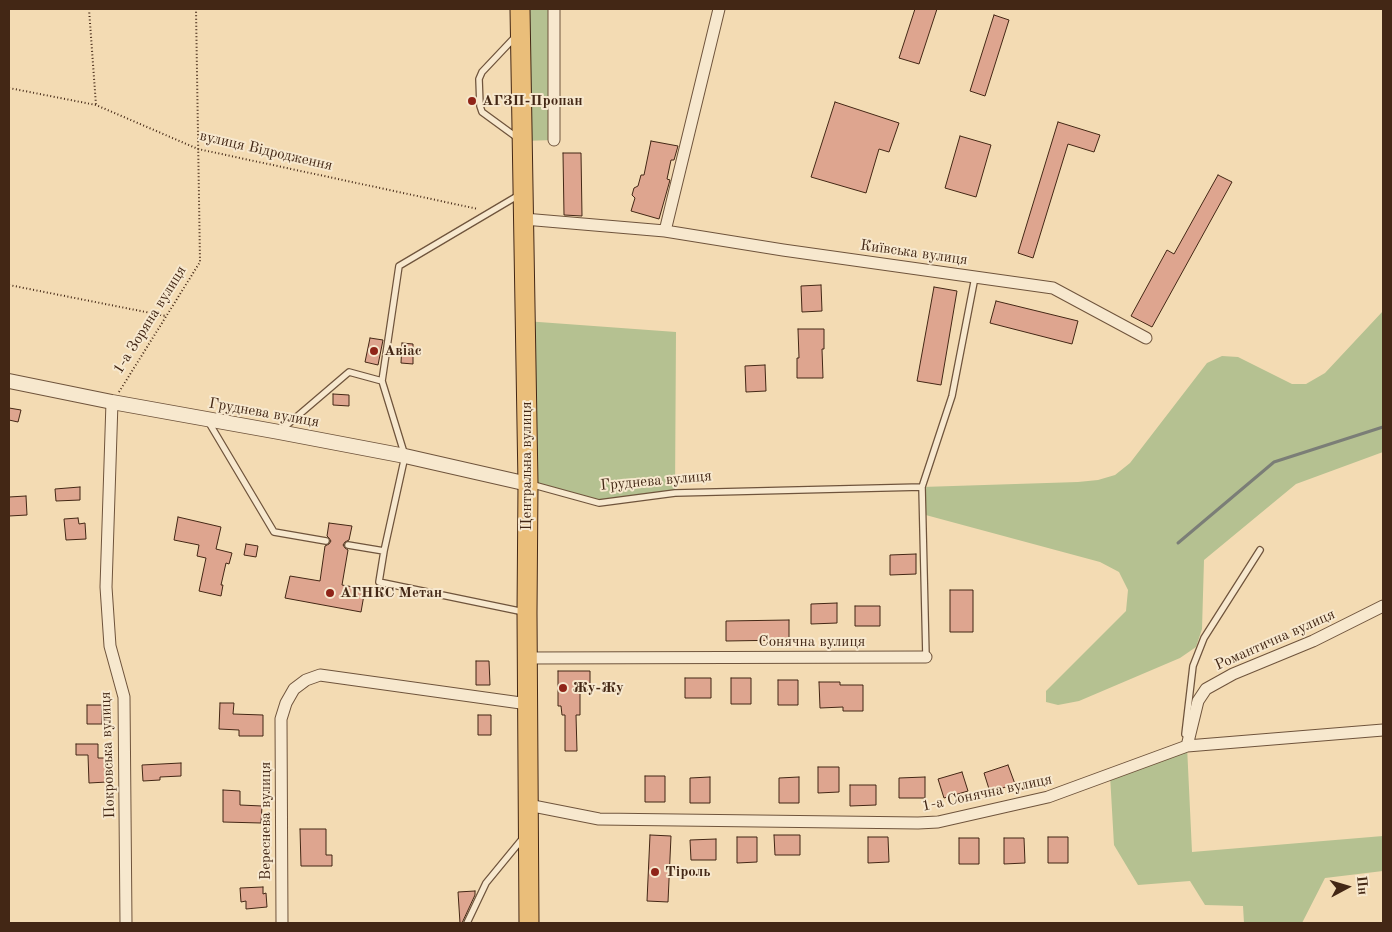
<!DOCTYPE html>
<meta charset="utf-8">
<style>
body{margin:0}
#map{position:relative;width:1392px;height:932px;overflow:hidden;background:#f3dbb3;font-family:"Old Standard TT",serif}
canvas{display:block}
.frame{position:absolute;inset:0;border:10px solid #432715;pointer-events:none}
.north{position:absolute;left:1322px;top:862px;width:50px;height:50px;-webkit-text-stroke:4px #f7e8ce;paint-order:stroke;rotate:84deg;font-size:14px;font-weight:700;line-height:20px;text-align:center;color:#432715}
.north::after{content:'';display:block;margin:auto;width:18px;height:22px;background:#432715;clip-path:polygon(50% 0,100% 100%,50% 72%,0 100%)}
</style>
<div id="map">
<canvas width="1392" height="932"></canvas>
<div class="frame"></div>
<div class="north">Пн</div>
</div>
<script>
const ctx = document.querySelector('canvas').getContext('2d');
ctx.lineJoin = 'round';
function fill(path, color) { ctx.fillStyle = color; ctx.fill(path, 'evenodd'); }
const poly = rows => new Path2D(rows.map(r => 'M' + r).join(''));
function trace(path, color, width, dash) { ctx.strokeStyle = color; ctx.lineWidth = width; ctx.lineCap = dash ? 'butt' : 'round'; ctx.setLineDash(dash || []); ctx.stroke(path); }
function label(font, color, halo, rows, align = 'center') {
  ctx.font = font + ' "Old Standard TT",serif'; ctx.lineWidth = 4; ctx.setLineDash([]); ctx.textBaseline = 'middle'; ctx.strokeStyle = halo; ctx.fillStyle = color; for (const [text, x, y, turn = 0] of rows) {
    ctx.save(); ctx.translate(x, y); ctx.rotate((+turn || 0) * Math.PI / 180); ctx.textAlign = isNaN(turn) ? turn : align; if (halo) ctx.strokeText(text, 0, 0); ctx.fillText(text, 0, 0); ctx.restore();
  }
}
const green = poly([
 [520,9,554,9,554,140,523,141],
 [1383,311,1383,452,1296,484,1204,560,1202,629,1196,647,1180,658,1079,701,1058,705,1046,702,1046,691,1126,611,1128,590,1119,572,1100,562,922,514,922,487,1078,482,1098,480,1115,475,1130,463,1207,363,1222,356,1238,357,1292,384,1306,384,1325,373],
 [525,321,676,332,675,493,599,503,528,484],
 [1187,746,1192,852,1383,836,1383,871,1325,878,1302,923,1244,923,1243,906,1205,905,1190,881,1138,885,1114,845,1110,775]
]);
const stream = poly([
 [1178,543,1274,462,1383,427]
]);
const building = poly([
 [915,9,937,9,919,64,899,58,915,9],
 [994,15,1009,20,985,96,970,91,994,15],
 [835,102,899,123,889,152,879,149,866,193,811,177,835,102],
 [1058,122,1100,135,1094,152,1068,144,1033,258,1018,253,1058,122],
 [960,136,991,145,976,197,945,188,960,136],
 [651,141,678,146,674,160,671,160,667,179,670,180,659,219,631,211,635,198,632,195,634,188,638,186,641,175,644,175,651,141],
 [563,153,581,153,582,216,564,215,563,153],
 [1218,175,1232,182,1152,327,1131,316,1167,250,1174,254,1218,175],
 [821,285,822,311,802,312,801,286,821,285],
 [934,287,957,291,941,385,917,381,934,287],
 [996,301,1078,321,1072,344,990,323,996,301],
 [798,329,824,329,824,349,822,349,823,378,797,378,797,358,799,358,798,329],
 [370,338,383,340,378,365,365,362,370,338],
 [402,343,413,344,413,364,401,363,402,343],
 [765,365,766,391,746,392,745,366,765,365],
 [333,394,349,395,349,406,333,405,333,394],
 [9,408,21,410,18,422,9,420,9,408],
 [80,487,80,500,56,501,55,489,80,487],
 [26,496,27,515,9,516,9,497,26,496],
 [178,517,221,527,216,549,232,553,229,564,226,563,221,585,223,585,221,596,199,591,206,558,197,556,199,545,174,540,178,517],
 [78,518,79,524,85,523,86,539,66,540,64,519,78,518],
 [329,523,352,526,349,540,345,542,343,545,345,548,348,550,342,585,365,589,361,612,285,598,290,576,320,581,325,546,329,544,331,541,329,538,327,536,329,523],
 [246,544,258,546,256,557,244,555,246,544],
 [916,554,916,574,890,575,890,555,916,554],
 [950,590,973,590,973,632,950,632,950,590],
 [837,603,837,623,811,624,811,604,837,603],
 [855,606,880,606,880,626,855,626,855,606],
 [789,620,789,640,726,641,726,621,789,620],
 [476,661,489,661,490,685,476,685,476,661],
 [558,671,590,671,590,685,580,685,580,715,576,715,577,751,565,751,565,715,562,715,561,706,558,706,558,671],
 [685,678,711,678,711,698,685,698,685,678],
 [731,678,751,678,751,704,731,704,731,678],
 [778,680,798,680,798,705,778,705,778,680],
 [819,682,840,682,840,685,863,685,863,711,843,711,843,707,820,708,819,682],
 [220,703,234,703,233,714,263,715,263,736,239,736,239,730,219,729,220,703],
 [87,705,102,705,102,724,87,724,87,705],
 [478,715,491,715,491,735,478,735,478,715],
 [76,744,98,744,98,758,107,758,107,782,89,783,88,755,76,755,76,744],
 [181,763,181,776,160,777,160,780,143,781,142,765,181,763],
 [1008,765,1015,784,990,792,984,773,1008,765],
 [818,767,839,767,839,792,818,793,818,767],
 [962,772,968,791,944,798,938,779,962,772],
 [645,776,665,776,665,802,645,802,645,776],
 [710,777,710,803,690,803,690,778,710,777],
 [799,777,799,803,779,803,779,778,799,777],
 [925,777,925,798,899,798,899,778,925,777],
 [850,785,876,785,876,805,850,806,850,785],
 [223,790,240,791,240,805,262,806,261,823,223,822,223,790],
 [300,829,326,829,326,855,332,855,332,866,301,866,300,829],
 [650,835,671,836,668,902,647,901,650,835],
 [774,835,800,835,800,855,775,855,774,835],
 [737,837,757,837,757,862,737,863,737,837],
 [868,837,888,837,889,862,868,863,868,837],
 [1048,837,1068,837,1068,863,1048,863,1048,837],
 [959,838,979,838,979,864,959,864,959,838],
 [1004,838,1024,838,1025,863,1004,864,1004,838],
 [716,839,716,860,691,860,690,840,716,839],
 [263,887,263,894,266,893,267,907,246,909,246,901,241,902,240,888,263,887],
 [475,891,475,895,462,923,460,923,458,892,475,891]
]);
const path = poly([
 [89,9,96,105],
 [9,88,96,105,198,149,478,209],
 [9,285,166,316],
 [119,392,200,262,196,9]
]);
const service = poly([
 [516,36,482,72,479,79,480,106,482,112,519,139],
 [208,421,274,532,326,541],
 [280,431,349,372,382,381],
 [530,484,599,503,675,493,922,487,952,396,975,277],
 [922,487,926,657],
 [348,545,384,551,405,456,382,381,399,266,519,195],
 [384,551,379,582,524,612],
 [1185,734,1193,666,1204,638,1260,550],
 [467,923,486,883,523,838]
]);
const minor = poly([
 [554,9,554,140],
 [524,219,665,231,783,250,1053,288,1146,338],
 [665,231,719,9],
 [112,402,106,587,110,646,124,697,126,923],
 [527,658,926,657],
 [1187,746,1198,701,1206,689,1233,674,1313,641,1383,606],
 [528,805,599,819,918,823,938,822,1048,797,1187,746,1383,730],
 [282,923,281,719,286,703,294,689,306,680,320,675,528,704]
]);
const tertiary = poly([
 [9,381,112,402,279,432,405,456,528,484]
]);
const trunk = poly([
 [520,9,528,484,527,613,529,923]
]);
const markers = [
 [472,101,5,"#8f2418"],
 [374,351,5,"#8f2418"],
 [330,593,5,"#8f2418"],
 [563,688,5,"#8f2418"],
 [655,872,5,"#8f2418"]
];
const poiNames = [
 ["АГЗП-Пропан",482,101],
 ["Авіас",384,351],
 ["АГНКС Метан",340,593],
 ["Жу-Жу",573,688],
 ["Тіроль",665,872]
];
const streetNames = [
 ["вулиця Відродження",266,151,13],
 ["Київська вулиця",914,253,8],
 ["1-а Зоряна вулиця",150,320,-58],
 ["Груднева вулиця",264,413,10],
 ["Центральна вулиця",527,466,-90],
 ["Груднева вулиця",656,481,-5],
 ["Романтична вулиця",1275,640,-24],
 ["Сонячна вулиця",812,642],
 ["Покровська вулиця",108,755,-92],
 ["1-а Сонячна вулиця",987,793,-12],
 ["Вереснева вулиця",266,821,-90]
];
fill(green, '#b5c191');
trace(stream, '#7b7e77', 3);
fill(building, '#dea58f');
trace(building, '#432715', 1);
trace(service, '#6f543c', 8);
trace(minor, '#6f543c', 13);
trace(tertiary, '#6f543c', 16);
trace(trunk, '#432715', 21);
trace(path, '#432715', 2, [1, 2.5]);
trace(service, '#f7e8ce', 5.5);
trace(minor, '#f7e8ce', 11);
trace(tertiary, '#f7e8ce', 14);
trace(trunk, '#eabe7a', 19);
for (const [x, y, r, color] of markers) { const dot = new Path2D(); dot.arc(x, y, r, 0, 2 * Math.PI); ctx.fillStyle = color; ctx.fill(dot); trace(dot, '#f7e8ce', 2); }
label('bold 15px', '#432715', '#f7e8ce', poiNames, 'left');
label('15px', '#432715', '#f7e8ce', streetNames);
</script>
